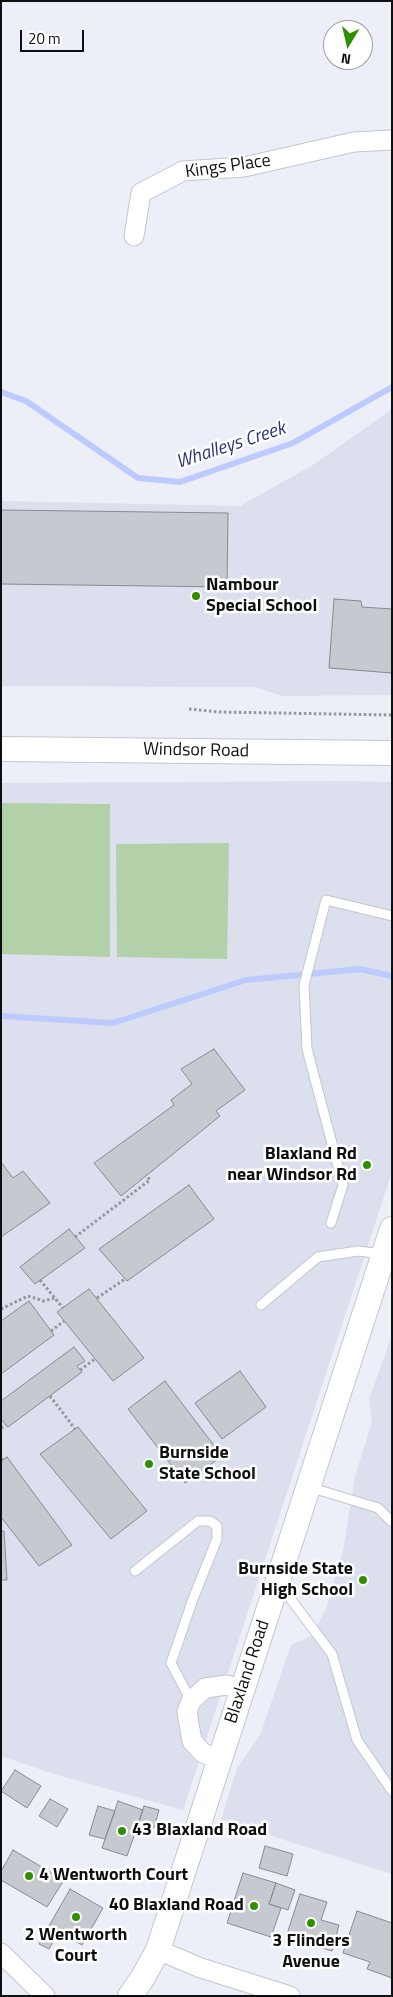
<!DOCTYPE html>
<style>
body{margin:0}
#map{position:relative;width:393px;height:1997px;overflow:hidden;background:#edeff8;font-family:"Titillium Web",sans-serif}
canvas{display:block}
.frame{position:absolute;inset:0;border:2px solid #0e0f11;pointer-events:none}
.north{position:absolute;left:323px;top:20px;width:50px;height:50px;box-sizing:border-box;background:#fff;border:1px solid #9f9fa0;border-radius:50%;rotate:189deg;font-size:14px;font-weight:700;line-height:20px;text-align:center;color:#0e0f11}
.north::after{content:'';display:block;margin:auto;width:18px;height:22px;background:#328e00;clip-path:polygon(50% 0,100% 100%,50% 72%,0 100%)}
.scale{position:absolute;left:20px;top:30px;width:64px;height:22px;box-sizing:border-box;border:2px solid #0e0f11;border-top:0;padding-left:6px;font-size:15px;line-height:18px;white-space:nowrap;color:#0e0f11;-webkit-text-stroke:4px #fff;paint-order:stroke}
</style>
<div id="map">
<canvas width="393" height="1997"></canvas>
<div class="frame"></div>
<div class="north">N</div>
<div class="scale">20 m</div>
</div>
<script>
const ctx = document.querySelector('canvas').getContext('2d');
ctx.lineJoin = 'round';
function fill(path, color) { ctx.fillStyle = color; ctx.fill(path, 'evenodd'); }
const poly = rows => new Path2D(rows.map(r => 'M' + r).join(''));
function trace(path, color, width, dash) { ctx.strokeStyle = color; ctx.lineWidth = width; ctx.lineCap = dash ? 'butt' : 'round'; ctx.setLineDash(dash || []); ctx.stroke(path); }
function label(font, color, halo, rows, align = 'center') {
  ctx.font = font + ' "Titillium Web",sans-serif'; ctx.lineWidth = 5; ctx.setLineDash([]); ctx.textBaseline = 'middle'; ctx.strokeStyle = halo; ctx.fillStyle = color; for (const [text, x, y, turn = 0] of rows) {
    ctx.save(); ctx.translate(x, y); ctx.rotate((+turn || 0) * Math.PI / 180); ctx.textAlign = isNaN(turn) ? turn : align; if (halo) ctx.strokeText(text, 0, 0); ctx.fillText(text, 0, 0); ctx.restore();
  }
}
const built = poly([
 [392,409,392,695,283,696,254,687,1,686,1,501,240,506,313,465],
 [343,781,392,782,392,1172,183,1810,57,1775,1,1756,1,783],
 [392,1335,392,1874,221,1820,237,1768,260,1735,291,1645,311,1636,326,1609,343,1551,355,1476,372,1422,369,1399]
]);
const green = poly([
 [1,803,110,804,110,957,1,954],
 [229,843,227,959,117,957,116,844]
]);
const stream = poly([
 [1,392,26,401,138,478,180,482,293,443,392,387],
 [1,1016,113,1023,246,980,360,969,392,976]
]);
const building = poly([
 [1,510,228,513,227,587,1,584,1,510],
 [334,599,361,601,362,607,392,609,392,673,329,668,334,599],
 [214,1049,245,1090,216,1111,220,1116,121,1196,94,1163,174,1105,171,1100,192,1084,181,1069,214,1049],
 [1,1162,13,1178,23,1171,50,1203,1,1237,1,1162],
 [189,1185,214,1219,127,1281,99,1249,189,1185],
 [69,1229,85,1248,35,1284,20,1267,69,1229],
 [89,1289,144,1358,113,1381,57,1312,89,1289],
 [29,1301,54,1335,1,1374,1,1321,29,1301],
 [74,1347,85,1361,77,1366,82,1372,8,1427,1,1419,1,1401,74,1347],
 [240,1371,266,1407,222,1439,195,1403,240,1371],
 [165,1381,222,1456,185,1483,128,1409,165,1381],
 [78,1427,147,1511,111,1539,40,1454,78,1427],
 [7,1457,72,1545,39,1566,1,1517,1,1461,7,1457],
 [1,1531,4,1531,7,1580,1,1580,1,1531],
 [15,1770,41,1786,27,1808,1,1791,15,1770],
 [50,1799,68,1809,57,1827,39,1816,50,1799],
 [118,1801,143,1810,127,1856,102,1848,118,1801],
 [98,1806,115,1811,105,1839,89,1835,98,1806],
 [144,1806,159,1810,154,1828,138,1824,144,1806],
 [265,1846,293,1854,287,1876,259,1868,265,1846],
 [13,1850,64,1880,47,1907,1,1880,1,1871,13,1850],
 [243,1873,276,1883,269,1904,281,1908,271,1937,227,1923,243,1873],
 [276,1883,295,1890,288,1910,269,1904,276,1883],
 [70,1889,103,1908,82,1945,49,1926,70,1889],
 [300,1894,327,1902,321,1920,339,1925,332,1951,286,1937,300,1894],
 [357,1911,392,1923,392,1978,367,1969,370,1962,343,1953,357,1911],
 [49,1926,59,1931,49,1949,39,1944,49,1926]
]);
const path = poly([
 [189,709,219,712,392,715],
 [75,1237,150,1180,146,1175],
 [40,1280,63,1308],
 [97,1298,125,1279],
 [1,1309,28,1296,44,1301,55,1298],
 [51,1331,64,1321],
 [80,1370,95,1359],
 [50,1396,75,1429],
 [1,1428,6,1425],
 [1,1459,3,1460]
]);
const service = poly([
 [331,1223,343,1185,307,1049,304,985,326,900,392,916],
 [261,1305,318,1257,358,1251,383,1254],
 [309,1487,378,1508,392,1522],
 [135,1571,198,1521,210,1521,217,1526,217,1539,193,1599,171,1663,191,1701],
 [280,1585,332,1654,357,1740,392,1791]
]);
const minor = poly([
 [134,236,141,193,183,171,244,167,354,142,392,140],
 [219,1759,203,1753,192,1741,187,1712,191,1701,205,1688,227,1685,242,1690],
 [158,1950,201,1968,290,1996],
 [1,1953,45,1996]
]);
const tertiary = poly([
 [1,749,392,753],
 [130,1996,142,1979,158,1950,392,1229]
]);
const markers = [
 [196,596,5,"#328e00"],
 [367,1165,5,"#328e00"],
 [149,1464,5,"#328e00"],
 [363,1580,5,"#328e00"],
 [122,1831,5,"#328e00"],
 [29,1876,5,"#328e00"],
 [254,1906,5,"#328e00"],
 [76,1917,5,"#328e00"],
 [311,1923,5,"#328e00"]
];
const streetNames = [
 ["Kings Place",228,167,-8],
 ["Windsor Road",196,751,1],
 ["Blaxland Road",248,1672,-72]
];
const poiNames = [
 ["Nambour",206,586],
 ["Special School",206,607],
 ["Blaxland Rd",357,1155,"right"],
 ["near Windsor Rd",357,1176,"right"],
 ["Burnside",159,1454],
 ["State School",159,1475],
 ["Burnside State",353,1570,"right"],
 ["High School",353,1591,"right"],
 ["43 Blaxland Road",132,1831],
 ["4 Wentworth Court",39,1876],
 ["40 Blaxland Road",244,1906,"right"],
 ["2 Wentworth",76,1936,"center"],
 ["Court",76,1957,"center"],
 ["3 Flinders",311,1942,"center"],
 ["Avenue",311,1963,"center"]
];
const waterNames = [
 ["Whalleys Creek",231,446,-18]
];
fill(built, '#dbdfee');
fill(green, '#b2d1a9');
trace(stream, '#bdcafd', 6);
fill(building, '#c7c9d1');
trace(building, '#898b93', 1);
trace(service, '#c4c6ce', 11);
trace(minor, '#c4c6ce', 21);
trace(tertiary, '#c4c6ce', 26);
trace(path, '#94969c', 3, [2.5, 2.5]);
trace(service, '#fff', 9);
trace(minor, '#fff', 19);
trace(tertiary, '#fff', 24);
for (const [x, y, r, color] of markers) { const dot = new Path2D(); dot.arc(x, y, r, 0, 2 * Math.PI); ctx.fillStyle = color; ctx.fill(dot); trace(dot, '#fff', 2); }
label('18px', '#0e0f11', '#fff', streetNames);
label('bold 18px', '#0e0f11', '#fff', poiNames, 'left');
label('italic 19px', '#2c337c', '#fff', waterNames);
</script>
